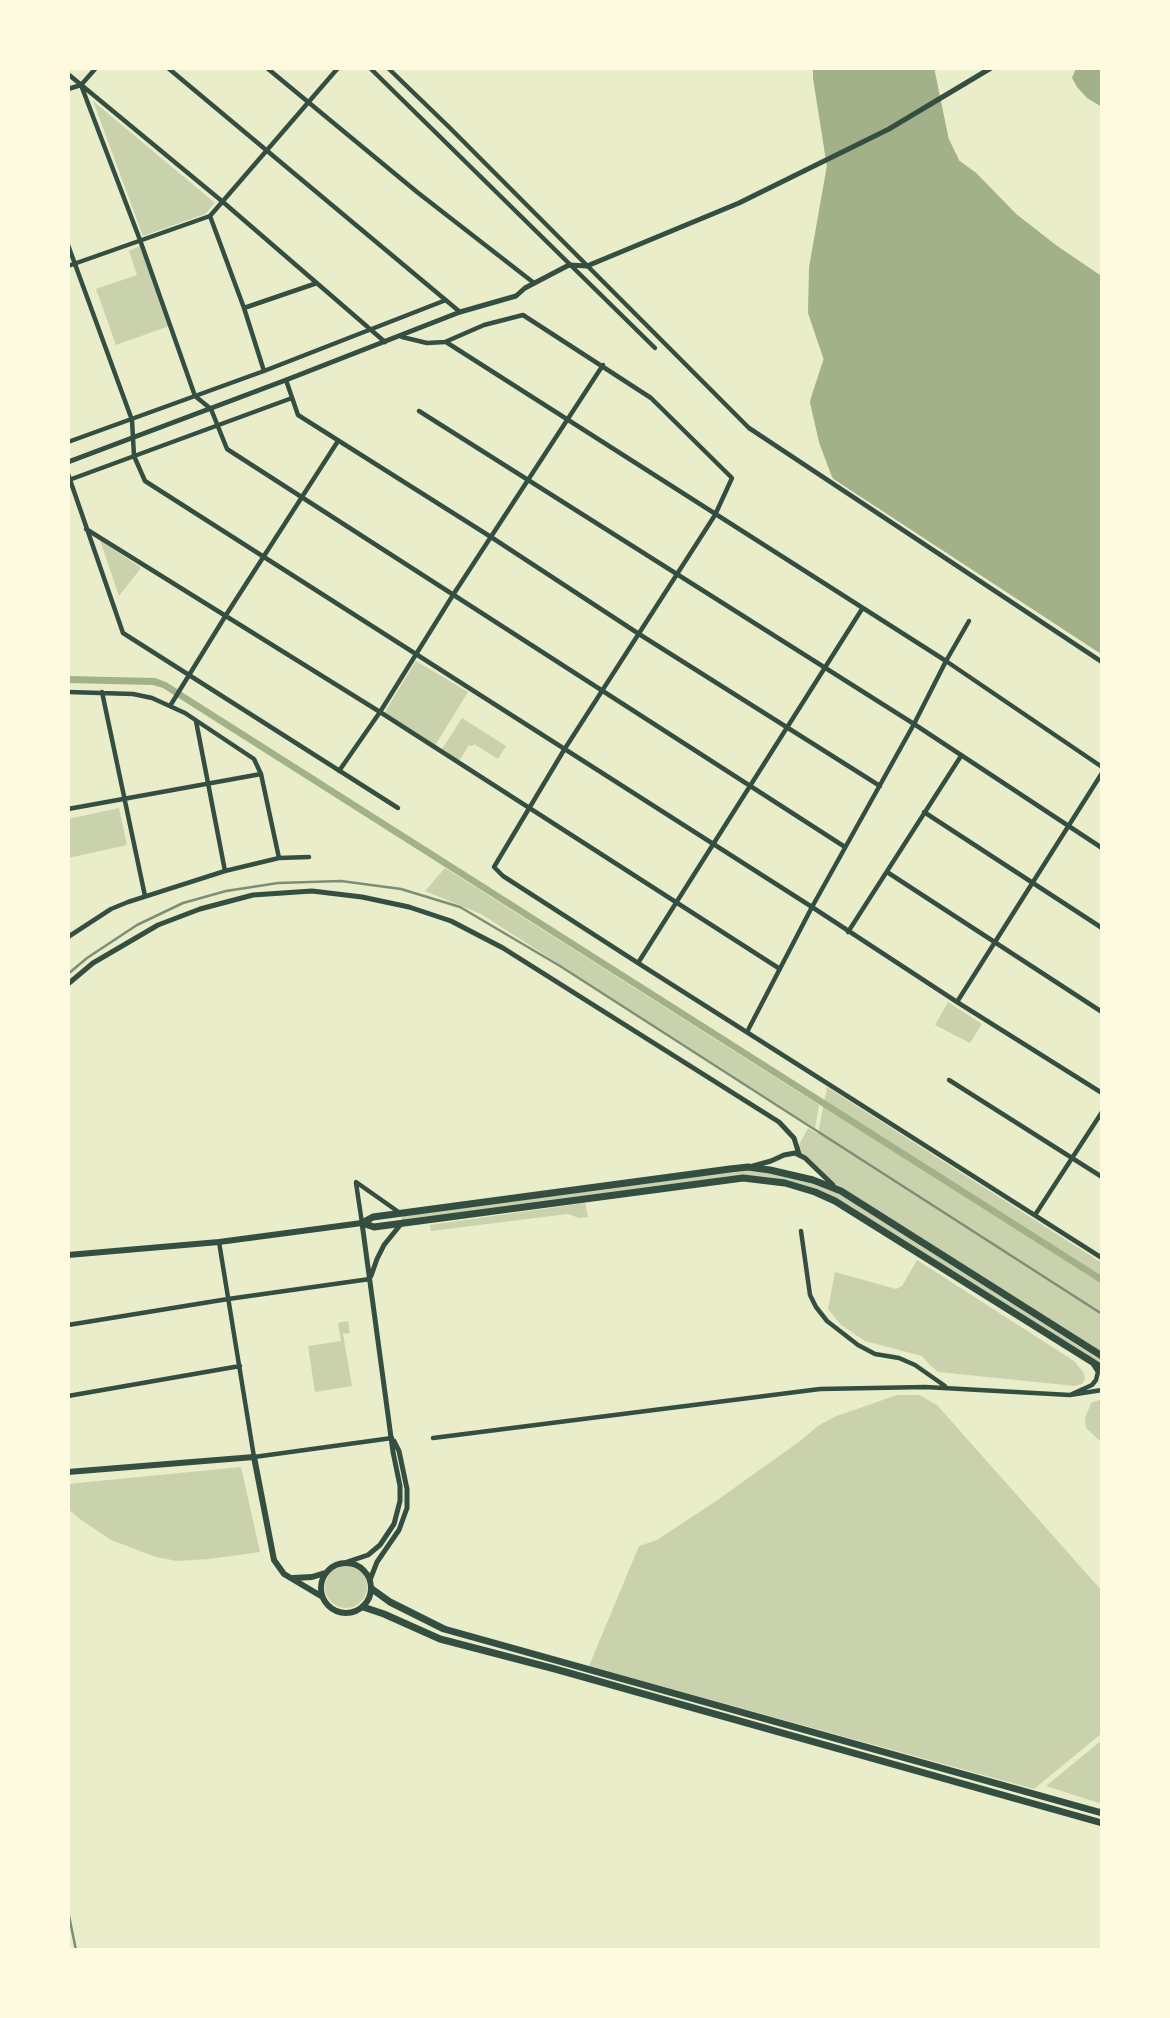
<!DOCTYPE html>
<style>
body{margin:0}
#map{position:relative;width:1170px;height:2018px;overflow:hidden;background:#e9edc9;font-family:"Source Sans 3",sans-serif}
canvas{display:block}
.frame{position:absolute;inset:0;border:70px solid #fefae0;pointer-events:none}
</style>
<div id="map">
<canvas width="1170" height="2018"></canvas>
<div class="frame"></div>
</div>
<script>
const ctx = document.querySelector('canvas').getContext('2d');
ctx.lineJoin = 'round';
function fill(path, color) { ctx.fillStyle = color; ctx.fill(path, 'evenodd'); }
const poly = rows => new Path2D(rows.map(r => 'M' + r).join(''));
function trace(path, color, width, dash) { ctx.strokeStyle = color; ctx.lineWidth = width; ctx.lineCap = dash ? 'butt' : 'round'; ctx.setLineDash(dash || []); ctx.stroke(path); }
const green = poly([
 [93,101,215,203,205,214,143,236],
 [140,246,169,326,116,345,96,289,137,275,129,251],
 [100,540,141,568,119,596],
 [416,661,468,692,434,747,383,715],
 [462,718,506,746,498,759,474,744,472,746,469,745,459,761,442,749],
 [119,808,127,845,68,858,68,819],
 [445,868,819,1105,815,1128,481,914,425,891],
 [948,1002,982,1024,970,1043,935,1025],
 [827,1087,1102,1263,1102,1353,831,1183,796,1151,808,1128,818,1134],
 [742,1167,767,1169,841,1191,1102,1356,1102,1368,815,1192,747,1178,402,1223,401,1213],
 [585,1203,588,1217,579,1218,568,1214,431,1231,430,1225],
 [917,1260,1074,1361,1084,1373,1085,1379,1082,1384,1075,1386,938,1372,931,1366,922,1356,865,1341,841,1325,828,1309,835,1272,896,1289,902,1286],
 [348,1321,350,1333,343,1334,352,1386,315,1392,308,1346,341,1341,338,1323],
 [897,1395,919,1395,937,1405,1102,1591,1102,1733,1034,1789,589,1666,639,1546,657,1540,716,1501,800,1441,818,1426,834,1417],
 [1102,1399,1102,1443,1086,1428,1085,1418,1091,1403],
 [241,1467,260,1552,209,1559,177,1561,156,1557,111,1540,80,1519,68,1509,68,1484],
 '325 1587a21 21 0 1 1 42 0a21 21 0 1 1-42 0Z',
 [1102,1740,1102,1804,1046,1786]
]);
const water = poly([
 [821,68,926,68,941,141,953,166,971,179,1011,220,1052,252,1102,286,1102,645,839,473,827,441,818,402,832,359,816,312,817,268,835,166,821,78],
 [1076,68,1102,68,1102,107,1087,98,1077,87,1072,78],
 [68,676,155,678,166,682,1102,1276,1102,1284,163,688,153,685,68,683]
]);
const river = poly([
 [821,68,821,78,835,166,817,268,816,312,832,359,818,402,827,441,839,473,1102,645],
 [926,68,941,141,953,166,971,179,1011,220,1052,252,1102,286]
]);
const minor = poly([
 [168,68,460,312],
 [267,68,417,192,534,283],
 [370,68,655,348],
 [388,68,449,127,749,428,1102,662],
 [68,74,223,202,385,342],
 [81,85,140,240,195,396,211,409,227,449,845,847],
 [68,89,81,85,96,68],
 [210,216,244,308,264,371],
 [68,245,132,420,134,456,145,481,812,907,957,1002,1102,1093],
 [68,266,210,216,338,68],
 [244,308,317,283],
 [402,337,427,343,445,342,484,325,523,315,651,398,732,478,715,515,564,750,494,867,503,876,638,963,1102,1258],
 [446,342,946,661,1102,767],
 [286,380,298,415,491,537,639,634,880,786],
 [419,411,914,724,1102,848],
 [68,442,264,371,446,300],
 [68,474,123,633,398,808],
 [69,480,292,398],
 [86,529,380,712,780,969],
 [68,692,133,694,152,698,185,713,254,759,261,774,279,858],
 [102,692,145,896],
 [170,706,226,615,338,441],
 [196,721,225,871],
 [339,771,380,712,453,595,603,365],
 [68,809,261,774],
 [924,812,1102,928],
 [887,872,1102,1012],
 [848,932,961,756],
 [68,937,111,909,128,902,225,871,279,858,309,857],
 [638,963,862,609],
 [957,1002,1102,773],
 [747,1032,812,907,914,724,946,661,969,621],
 [949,1080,1102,1177],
 [356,1182,400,1213],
 [356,1183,362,1223],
 [1035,1215,1102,1112],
 [801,1231,810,1295,816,1307,827,1321,858,1345,875,1354,899,1358,915,1365,945,1386],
 [219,1242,254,1457,392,1438],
 [68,1325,228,1299,370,1279],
 [1093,1364,1098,1372,1096,1380,1092,1385,1070,1395,1102,1390],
 [68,1396,240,1366],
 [433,1438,820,1389,925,1387,1070,1395]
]);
const tertiary = poly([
 [68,462,286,380,460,312,516,296,525,288,569,265,587,266,739,203,889,129,991,68],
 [68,984,93,963,158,925,200,909,253,895,312,891,362,897,409,907,451,921,503,948,779,1122,794,1138,799,1154],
 [753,1166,771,1161,784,1155,795,1153,805,1158,833,1185],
 [371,1276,377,1259,384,1245,401,1224],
 [347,1562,368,1555,380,1545,394,1524,400,1501,400,1486,393,1452,362,1223],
 [370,1580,377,1562,399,1530,407,1508,407,1489,399,1451,394,1441]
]);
const secondary = poly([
 [68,1255,219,1242,362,1223],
 [68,1472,254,1457,274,1560,284,1574,321,1596],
 '321 1588a25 25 0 1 1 50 0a25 25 0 1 1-50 0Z',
 [293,1578,312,1577,325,1573]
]);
const primary = poly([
 [362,1223,373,1217,730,1169,748,1167,770,1170,813,1180,841,1191,1102,1356],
 [362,1223,374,1227,743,1178,785,1183,815,1192,835,1201,1102,1368],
 [372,1589,390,1602,444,1629,1102,1813],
 [363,1607,384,1614,440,1639,555,1669,1102,1823]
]);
const rail = poly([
 [68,974,87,958,137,925,183,903,226,891,278,883,341,881,401,889,460,907,560,966,1102,1314],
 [68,1911,76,1950]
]);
fill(green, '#cad2ad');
fill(water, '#a3b18a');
trace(river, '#a3b18a', 16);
trace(minor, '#344e41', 4.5);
trace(tertiary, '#344e41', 5);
trace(secondary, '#344e41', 6);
trace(primary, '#344e41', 7);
trace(rail, '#7c8e77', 2.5);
</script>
